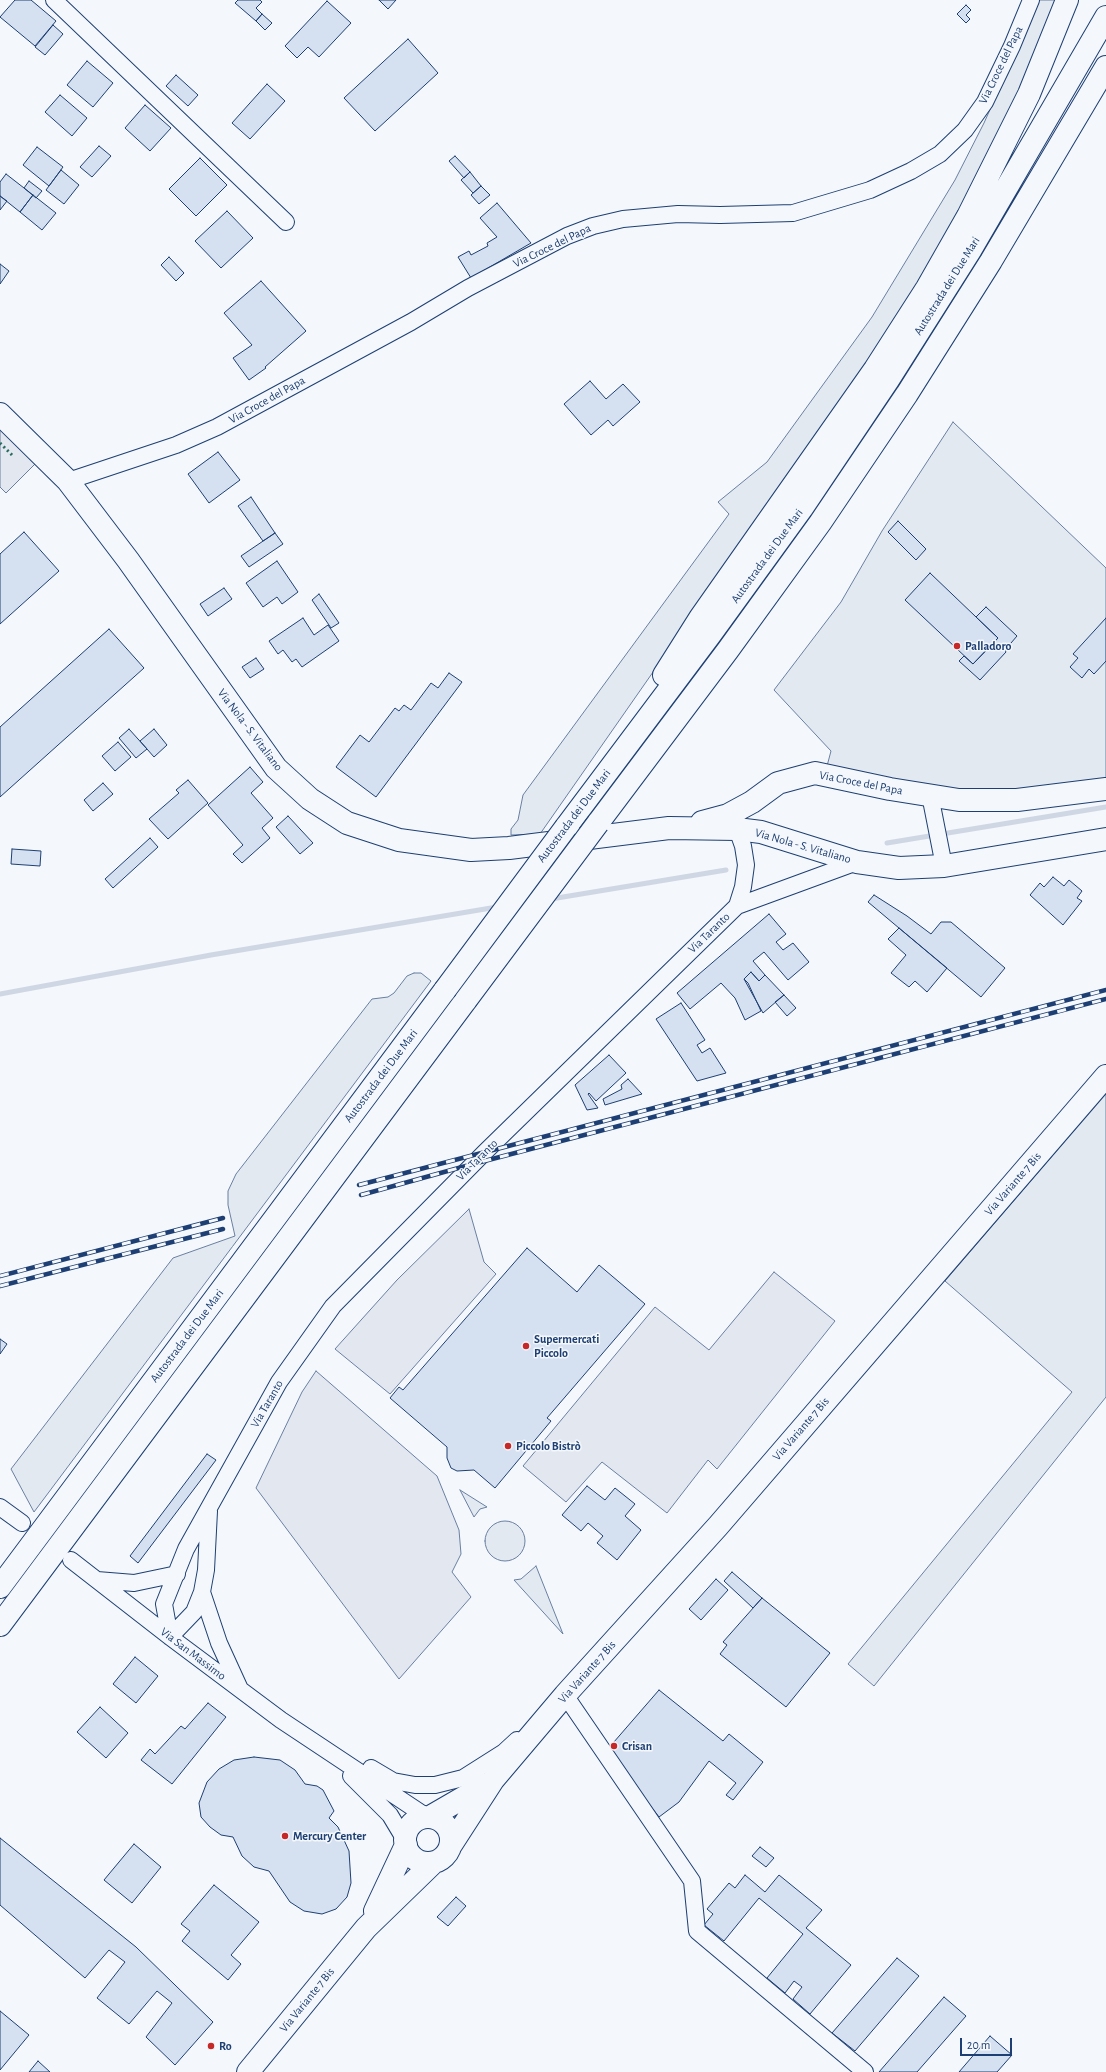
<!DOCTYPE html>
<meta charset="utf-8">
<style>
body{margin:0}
#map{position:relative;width:1106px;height:2072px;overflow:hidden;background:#f4f7fb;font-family:"Alegreya Sans",sans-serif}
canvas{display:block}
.scale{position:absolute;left:960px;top:2038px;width:52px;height:18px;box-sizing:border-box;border:2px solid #1d3f73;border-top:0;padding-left:5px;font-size:12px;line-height:14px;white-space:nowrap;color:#1d3f73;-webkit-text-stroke:3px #f4f7fb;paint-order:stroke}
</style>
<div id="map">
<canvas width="1106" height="2072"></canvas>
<div class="scale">20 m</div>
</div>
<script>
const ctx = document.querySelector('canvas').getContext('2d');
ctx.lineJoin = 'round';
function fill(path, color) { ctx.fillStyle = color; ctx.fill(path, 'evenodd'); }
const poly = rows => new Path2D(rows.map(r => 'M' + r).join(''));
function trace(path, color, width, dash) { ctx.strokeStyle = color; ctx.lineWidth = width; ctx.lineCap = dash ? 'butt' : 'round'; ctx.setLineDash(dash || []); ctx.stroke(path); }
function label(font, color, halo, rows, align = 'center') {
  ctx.font = font + ' "Alegreya Sans",sans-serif'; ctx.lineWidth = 3; ctx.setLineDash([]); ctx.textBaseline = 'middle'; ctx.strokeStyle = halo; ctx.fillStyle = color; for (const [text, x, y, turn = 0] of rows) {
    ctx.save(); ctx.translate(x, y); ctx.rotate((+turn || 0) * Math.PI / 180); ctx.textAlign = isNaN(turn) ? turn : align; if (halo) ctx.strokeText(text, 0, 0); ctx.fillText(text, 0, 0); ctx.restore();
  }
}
const green = poly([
 [1039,0,1058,0,1026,77,968,197,928,269,861,374,540,834,511,835,511,829,518,820,523,795,729,514,718,502,767,462,872,317,955,180,984,123,1039,0],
 [953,422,1106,568,1106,780,995,795,944,790,827,766,831,751,774,690,841,602,882,531,953,422],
 [414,973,421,973,431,981,34,1512,11,1469,173,1258,235,1236,228,1205,228,1191,236,1174,372,999,388,997,394,993,407,976,414,973],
 [1106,1093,1106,1397,874,1686,848,1664,1072,1392,945,1281,1106,1093],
 [460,1490,487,1507,480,1509,474,1517,460,1490],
 '485 1541a20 20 0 1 1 40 0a20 20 0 1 1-40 0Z',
 [536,1566,563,1634,514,1580,521,1579,536,1566]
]);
const parking = poly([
 [0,423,38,461,6,493,0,487,0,423],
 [469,1209,484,1262,496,1274,390,1394,335,1349,397,1280,469,1209],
 [774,1272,835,1321,717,1469,708,1460,667,1513,602,1462,566,1502,523,1466,655,1307,709,1350,774,1272],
 [316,1371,437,1476,459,1530,461,1554,452,1572,471,1597,399,1679,256,1488,302,1392,316,1371]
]);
const stream = poly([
 [887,843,1106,807],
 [551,899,726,870],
 [0,994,211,955,497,907]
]);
const building = poly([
 [15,0,31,0,56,21,35,46,0,17,15,0],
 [238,0,260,0,262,2,256,8,262,14,256,21,235,3,238,0],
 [379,0,396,0,388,9,379,0],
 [327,1,351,23,319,57,308,47,297,58,285,46,327,1],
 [966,5,971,10,966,15,970,19,966,23,957,14,966,5],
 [262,14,272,23,265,30,256,21,262,14],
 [53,25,63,34,45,55,35,47,53,25],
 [408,39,438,73,375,131,344,98,408,39],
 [87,61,113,83,93,107,67,85,87,61],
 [176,75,198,95,188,106,166,86,176,75],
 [267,84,285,101,250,139,232,123,267,84],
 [60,95,87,118,72,136,45,112,60,95],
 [145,105,171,128,150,151,125,128,145,105],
 [99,146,111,156,92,177,80,167,99,146],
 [37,147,63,167,49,186,23,165,37,147],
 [455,156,470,172,464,178,449,161,455,156],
 [200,158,227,185,196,216,169,189,200,158],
 [61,170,79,185,64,204,46,190,61,170],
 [470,172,481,186,473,193,461,180,470,172],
 [6,174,33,195,20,212,0,196,0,182,6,174],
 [29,181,42,191,36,198,24,188,29,181],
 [481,186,490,195,479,204,471,195,481,186],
 [33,195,56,213,42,230,20,212,33,195],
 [0,196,7,201,0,210,0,196],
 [497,203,531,243,471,278,458,257,469,251,471,255,488,246,487,243,497,237,480,218,497,203],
 [227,211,253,238,221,268,195,241,227,211],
 [169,257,184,273,176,281,161,265,169,257],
 [0,264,9,271,0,284,0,264],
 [261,281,306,331,265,367,266,368,249,380,233,358,252,345,224,313,261,281],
 [590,381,606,399,623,384,640,402,613,426,608,420,591,435,564,404,590,381],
 [218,452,240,480,209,503,188,474,218,452],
 [251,497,275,533,263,541,238,506,251,497],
 [898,521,926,549,916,560,888,532,898,521],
 [24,532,59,571,0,624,0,554,24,532],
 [275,533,283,544,249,567,241,556,275,533],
 [277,561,298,592,282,604,277,597,263,607,246,583,277,561],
 [930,573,998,638,973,664,905,600,930,573],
 [224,588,232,599,208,616,200,604,224,588],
 [319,594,339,623,331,628,312,600,319,594],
 [986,607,1017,636,1005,650,1006,652,980,680,959,661,964,656,973,664,998,638,976,617,986,607],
 [303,618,314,635,328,625,339,641,302,667,296,659,292,662,283,650,278,654,269,641,303,618],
 [1106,618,1106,661,1094,674,1089,669,1082,678,1070,667,1078,658,1073,654,1106,618],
 [109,629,144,668,0,797,0,727,109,629],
 [256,658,264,669,250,678,242,667,256,658],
 [449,673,462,682,376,797,336,767,360,735,369,742,395,708,399,711,404,705,411,710,431,683,438,688,449,673],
 [129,729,147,749,136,758,119,738,129,729],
 [154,729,167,745,154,757,140,741,154,729],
 [118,742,131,757,115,771,102,756,118,742],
 [250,767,263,782,251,793,273,818,262,828,270,838,242,863,233,854,243,845,208,805,250,767],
 [188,780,208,803,168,839,149,819,179,793,176,790,188,780],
 [103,783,113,794,93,811,84,800,103,783],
 [288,816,313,843,300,854,276,827,288,816],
 [150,838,158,847,113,888,105,879,150,838],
 [12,849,41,851,40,866,11,864,12,849],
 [1053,877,1064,886,1069,880,1082,891,1077,898,1082,901,1063,925,1030,895,1040,883,1044,887,1053,877],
 [874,895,907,916,931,934,941,922,951,922,1005,968,981,997,868,902,874,895],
 [769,914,786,934,776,942,783,950,793,943,809,962,788,980,764,952,753,961,765,975,759,981,751,972,744,979,748,983,761,1011,745,1020,735,998,721,983,690,1009,677,993,769,914],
 [899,928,947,968,927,992,915,981,909,987,891,973,906,955,888,939,899,928],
 [751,972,759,981,765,975,784,995,763,1013,744,979,751,972],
 [784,995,796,1008,787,1016,775,1002,784,995],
 [681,1003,705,1040,697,1045,702,1053,710,1048,726,1073,697,1081,656,1019,681,1003],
 [609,1055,626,1073,596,1101,589,1093,588,1094,598,1108,587,1110,575,1085,609,1055],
 [628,1079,642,1094,605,1105,603,1099,622,1089,621,1085,628,1079],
 [527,1248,577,1292,599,1265,645,1304,547,1418,551,1421,495,1488,474,1470,457,1471,451,1468,447,1458,447,1447,390,1398,399,1387,403,1390,527,1248],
 [0,1339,7,1344,0,1354,0,1339],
 [207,1454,216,1460,138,1563,130,1556,207,1454],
 [587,1486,605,1500,615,1488,635,1504,625,1516,641,1530,617,1560,597,1543,603,1536,588,1523,581,1531,562,1515,587,1486],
 [732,1572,762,1598,753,1608,724,1581,732,1572],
 [716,1579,728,1590,701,1620,689,1609,716,1579],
 [762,1598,830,1653,786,1707,720,1654,727,1645,723,1642,762,1598],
 [135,1657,158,1676,136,1703,113,1684,135,1657],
 [659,1690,723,1741,729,1734,763,1762,733,1800,726,1795,736,1783,709,1761,679,1802,659,1817,607,1750,659,1690],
 [208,1703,226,1717,172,1784,141,1760,150,1749,155,1754,181,1726,185,1729,208,1703],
 [100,1707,128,1733,106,1758,77,1732,100,1707],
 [254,1757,280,1760,295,1770,305,1784,317,1786,323,1790,334,1811,329,1818,338,1827,349,1851,351,1883,347,1897,336,1909,322,1914,304,1911,290,1902,269,1871,254,1867,242,1856,233,1837,221,1835,210,1827,201,1817,199,1803,207,1782,219,1769,234,1760,254,1757],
 [0,1838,136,1947,213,2022,175,2065,146,2037,172,2003,157,1991,129,2024,97,1998,125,1962,109,1950,85,1978,0,1905,0,1838],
 [134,1844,161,1867,132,1903,104,1880,134,1844],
 [760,1847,774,1858,766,1867,752,1856,760,1847],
 [745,1875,765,1892,779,1875,822,1910,806,1928,851,1965,810,2014,793,1999,802,1987,794,1981,785,1993,767,1978,803,1934,759,1898,724,1941,704,1925,713,1914,707,1909,729,1883,735,1888,745,1875],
 [214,1885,259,1922,231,1955,241,1964,228,1980,182,1941,190,1931,181,1924,214,1885],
 [456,1897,466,1906,448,1926,437,1917,456,1897],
 [897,1958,919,1976,855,2051,832,2033,897,1958],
 [944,1997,966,2016,917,2072,879,2072,944,1997],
 [0,2011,29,2035,0,2070,0,2011],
 [990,2036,1012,2055,997,2072,959,2072,990,2036],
 [38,2061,50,2072,29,2072,38,2061]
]);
const street = poly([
 [54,0,286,222],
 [68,481,176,445,217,427,411,322,468,288,567,236,593,226,623,219,678,214,720,215,793,213,870,190,911,171,940,154,965,130,985,102,1012,46,1031,0],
 [930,795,944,866],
 [737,906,857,862],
 [0,1507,22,1523],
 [71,1560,170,1637,281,1720,427,1817],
 [97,1580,134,1583,177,1574],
 [202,1592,219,1643,240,1689],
 [170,1637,164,1604,186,1549,279,1382,333,1306,485,1152,737,906,743,887,746,865,743,846,737,829],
 [170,1637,194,1612,202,1592,206,1570,209,1511],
 [565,1695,692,1881,697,1931,865,2072],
 [371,1768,393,1781,415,1785,435,1785,463,1778,504,1752,517,1740],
 [351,1776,390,1815,405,1840]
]);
const secondary = poly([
 [0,414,68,481,128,560,276,768,310,799,347,823,399,840,471,850,509,848,669,828,737,829,761,832,857,862,899,868,944,866,1106,839],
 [702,822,728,815,752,802,778,783,815,773,890,789,959,800,1017,800,1106,789]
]);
const primary = poly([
 [430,1817,487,1784],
 '405 1840a23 23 0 1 1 46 0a23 23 0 1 1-46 0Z',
 [451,1845,493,1780,565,1695,718,1526,1106,1076],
 [375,1911,406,1845],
 [248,2072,366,1928,433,1863]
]);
const highway = poly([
 [664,675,700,618,875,369,927,288,968,216,1029,94,1067,0],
 [598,823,728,650,820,523,907,394,991,261,1106,67],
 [566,827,710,635,802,508,888,380,971,249,1106,17],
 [0,1587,445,990],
 [0,1625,466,1000]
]);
const rail = poly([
 [359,1185,1106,990],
 [361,1195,473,1164,1106,999],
 [0,1276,223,1218],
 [0,1286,223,1229]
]);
const highwayBridge = poly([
 [445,990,566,827],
 [466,1000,598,823]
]);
const hedge = poly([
 [0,443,12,455]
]);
const markers = [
 [957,646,4,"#c62828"],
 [526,1346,4,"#c62828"],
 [508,1446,4,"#c62828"],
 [614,1746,4,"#c62828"],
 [285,1836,4,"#c62828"],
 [211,2046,4,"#c62828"]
];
const streetNames = [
 ["Via Croce del Papa",1001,65,-64],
 ["Via Croce del Papa",552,246,-26],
 ["Autostrada dei Due Mari",947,286,-58],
 ["Via Croce del Papa",267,400,-29],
 ["Autostrada dei Due Mari",767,556,-54],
 ["Via Nola - S. Vitaliano",250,730,53],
 ["Via Croce del Papa",861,783,11],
 ["Autostrada dei Due Mari",574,816,-53],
 ["Via Nola - S. Vitaliano",803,846,16],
 ["Via Taranto",709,933,-44],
 ["Autostrada dei Due Mari",381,1076,-53],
 ["Via Taranto",477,1160,-45],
 ["Via Variante 7 Bis",1013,1184,-49],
 ["Autostrada dei Due Mari",187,1336,-53],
 ["Via Taranto",267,1404,-60],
 ["Via Variante 7 Bis",801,1429,-49],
 ["Via San Massimo",193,1654,37],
 ["Via Variante 7 Bis",587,1672,-48],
 ["Via Variante 7 Bis",307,2000,-51]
];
const poiNames = [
 ["Palladoro",965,646],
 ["Supermercati",534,1339],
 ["Piccolo",534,1353],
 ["Piccolo Bistrò",516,1446],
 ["Crisan",622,1746],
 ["Mercury Center",293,1836],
 ["Ro",219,2046]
];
fill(green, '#e3e9f0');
trace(green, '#687fa3', 1);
fill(parking, '#e3e8f0');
trace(parking, '#687fa3', 1);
trace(stream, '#cfd7e4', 5);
fill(building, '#d5e0f0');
trace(building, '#1d3f73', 1);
trace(street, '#1d3f73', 18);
trace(secondary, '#1d3f73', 24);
trace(primary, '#1d3f73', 24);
trace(highway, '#1d3f73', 24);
trace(street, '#f4f7fb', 16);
trace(secondary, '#f4f7fb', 22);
trace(primary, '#f4f7fb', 22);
trace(highway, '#f4f7fb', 22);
trace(rail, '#1d3f73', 4.5);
trace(rail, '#f4f7fb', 3, [9]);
trace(highwayBridge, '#1d3f73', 24, []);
trace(highwayBridge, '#f4f7fb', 22);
trace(hedge, '#2c6c60', 3, [2, 3]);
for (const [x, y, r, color] of markers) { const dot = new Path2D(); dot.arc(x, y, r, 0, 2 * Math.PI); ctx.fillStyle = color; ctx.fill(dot); trace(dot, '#f4f7fb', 1.5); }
label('12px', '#1d3f73', '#f4f7fb', streetNames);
label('bold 12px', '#1d3f73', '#f4f7fb', poiNames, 'left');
</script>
